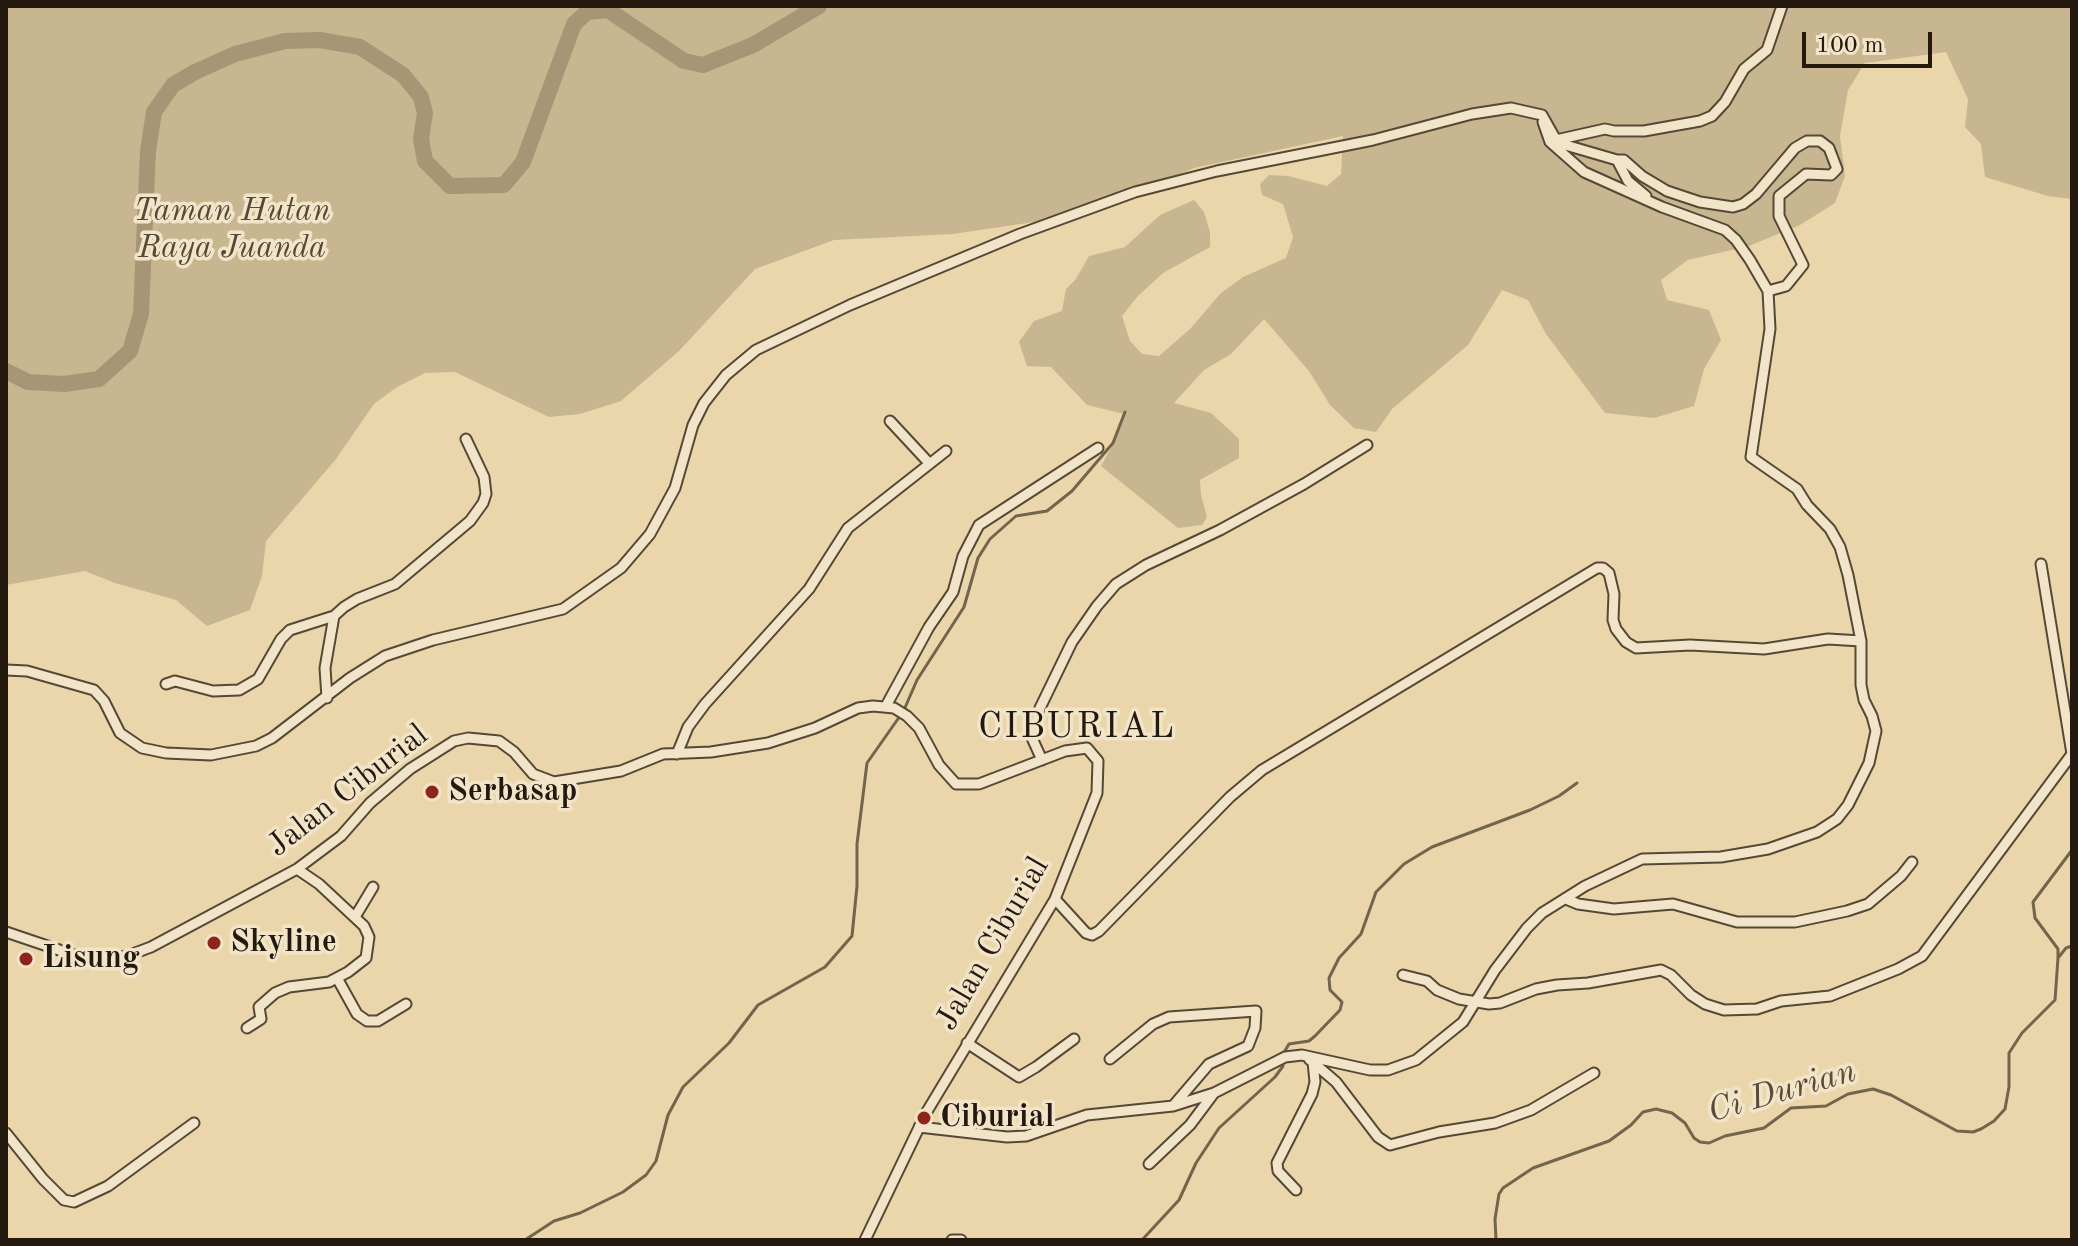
<!DOCTYPE html>
<style>
body{margin:0}
#map{position:relative;width:2078px;height:1246px;overflow:hidden;background:#ead6aa;font-family:"Old Standard TT",serif}
canvas{display:block}
.frame{position:absolute;inset:0;border:8px solid #24190f;pointer-events:none}
.scale{position:absolute;left:1802px;top:32px;width:130px;height:36px;box-sizing:border-box;border:4px solid #24190f;border-top:0;padding-left:10px;font-size:24px;line-height:28px;white-space:nowrap;color:#24190f;-webkit-text-stroke:6px #f1e4c8;paint-order:stroke}
</style>
<div id="map">
<canvas width="2078" height="1246"></canvas>
<div class="frame"></div>
<div class="scale">100 m</div>
</div>
<script>
const ctx = document.querySelector('canvas').getContext('2d');
ctx.lineJoin = 'round';
function fill(path, color) { ctx.fillStyle = color; ctx.fill(path, 'evenodd'); }
const poly = rows => new Path2D(rows.map(r => 'M' + r).join(''));
function trace(path, color, width, dash) { ctx.strokeStyle = color; ctx.lineWidth = width; ctx.lineCap = dash ? 'butt' : 'round'; ctx.setLineDash(dash || []); ctx.stroke(path); }
function label(font, color, halo, rows, align = 'center') {
  ctx.font = font + ' "Old Standard TT",serif'; ctx.lineWidth = 7; ctx.setLineDash([]); ctx.textBaseline = 'middle'; ctx.strokeStyle = halo; ctx.fillStyle = color; for (const [text, x, y, turn = 0] of rows) {
    ctx.save(); ctx.translate(x, y); ctx.rotate((+turn || 0) * Math.PI / 180); ctx.textAlign = isNaN(turn) ? turn : align; if (halo) ctx.strokeText(text, 0, 0); ctx.fillText(text, 0, 0); ctx.restore();
  }
}
const green = poly([
 [6,6,2072,6,2072,199,2048,196,1985,177,1981,144,1965,127,1968,99,1946,52,1865,63,1848,90,1840,136,1845,176,1835,203,1800,225,1749,246,1688,260,1661,280,1667,300,1709,310,1721,340,1704,369,1694,406,1654,418,1605,413,1546,334,1528,300,1502,290,1468,345,1392,409,1376,432,1354,428,1330,405,1309,371,1264,319,1231,354,1204,370,1174,403,1211,413,1239,439,1239,458,1200,480,1201,495,1207,517,1202,525,1178,528,1101,466,1115,441,1124,414,1087,405,1051,367,1027,366,1019,342,1034,321,1062,311,1066,289,1076,279,1089,256,1125,247,1160,215,1194,200,1204,212,1210,232,1210,247,1163,273,1138,296,1122,316,1130,341,1142,354,1159,356,1190,329,1221,293,1243,277,1286,258,1293,237,1283,204,1262,195,1260,184,1269,175,1288,176,1327,186,1341,174,1343,136,1194,168,1131,195,1061,218,953,234,834,240,755,269,679,351,621,401,580,414,549,417,455,372,425,373,397,387,374,404,336,459,266,541,262,576,250,610,207,626,176,600,115,583,85,571,6,585]
]);
const stream = poly([
 [904,710,917,680,964,607,978,558,990,539,1016,516,1047,511,1072,491,1113,443,1125,412],
 [2058,958,2058,949,2035,918,2033,902,2072,850],
 [1283,1054,1289,1044,1309,1041,1315,1036,1340,1010,1342,1002,1330,990,1329,978,1339,958,1361,934,1376,892,1404,864,1432,847,1530,810,1559,796,1577,783],
 [525,1240,554,1221,580,1213,623,1192,646,1175,656,1161,668,1115,683,1087,729,1043,758,1005,825,967,852,936,857,886,857,844,867,763,900,716],
 [1142,1240,1179,1200,1196,1163,1219,1128,1275,1077,1283,1066,1283,1062],
 [1496,1240,1495,1219,1499,1194,1503,1188,1533,1168,1609,1141,1631,1125,1643,1112,1656,1109,1672,1113,1685,1123,1694,1138,1700,1142,1709,1143,1725,1136,1764,1128,1791,1108,1826,1106,1848,1094,1873,1089,1891,1095,1957,1131,1973,1132,1981,1129,1994,1121,2005,1109,2009,1087,2009,1053,2022,1033,2055,1000,2058,958,2066,948,2072,946]
]);
const river = poly([
 [6,371,28,382,64,384,99,379,130,351,141,314,148,151,154,112,173,85,195,72,235,54,285,41,320,40,360,47,403,75,421,97,425,113,421,139,425,161,450,186,504,185,523,162,574,24,587,12,608,10,684,61,703,65,753,45,819,6]
]);
const minor = poly([
 [1543,122,1550,142,1584,172,1662,207,1725,230,1736,240,1750,260,1768,291,1770,329,1751,457,1797,489,1807,505,1830,529,1840,547,1848,575,1861,641],
 [1556,140,1562,144,1617,160,1628,181,1646,196],
 [1617,160,1624,160,1642,176,1667,191,1700,202,1733,207,1743,204,1756,194,1795,148,1807,141,1820,141,1829,148,1837,169,1831,175,1806,174,1779,196,1779,216,1803,265,1786,286,1768,291],
 [890,421,929,463],
 [6,670,27,671,94,690,104,701,120,733,142,748,166,753,211,755,256,746,272,738,350,678,385,656,433,640,563,609,621,568,650,534,675,488,693,425,704,403,726,375,756,350,850,305,1020,234,1135,192,1217,171,1373,140,1472,114,1511,108,1542,115,1556,140,1605,129,1614,131,1644,131,1700,121,1712,116,1725,102,1744,69,1767,50,1782,6],
 [166,684,175,681,213,691,239,690,258,679,281,639,290,630,334,616],
 [327,698,325,668,334,616,344,607,357,599,395,584,470,521,483,503,486,494,484,477,466,439],
 [886,706,929,627,953,592,963,556,979,525,1098,448],
 [677,754,688,727,705,704,809,589,848,528,946,451],
 [1042,760,1032,738,1040,708,1072,642,1097,606,1116,584,1146,565,1220,530,1304,484,1367,445],
 [1566,899,1578,904,1614,909,1673,904,1737,922,1795,922,1847,911,1868,904,1901,876,1912,862],
 [355,917,373,887],
 [6,932,71,954,100,960,127,956,151,947,297,869,341,836,370,803,410,769,454,741,468,738,499,741,514,752,533,774,554,782,621,771,663,754,711,752,768,743,815,728,858,708,873,706,894,708,907,716,919,728,939,765,956,784,979,784,1065,751,1087,748,1098,761,1097,793,1055,899,926,1113,865,1240],
 [1403,975,1427,981,1437,990,1459,999,1489,1004,1500,1003,1536,989,1557,985,1588,983,1661,970,1671,975,1691,995,1705,1004,1724,1010,1757,1009,1781,1001,1830,996,1898,969,1922,956,2072,754,2041,564],
 [337,978,357,1014,367,1021,378,1021,406,1004],
 [247,1028,261,1019,259,1007,275,993,289,987,329,982,348,972,366,958,369,937,364,926,319,884,297,869],
 [967,1043,1019,1077,1036,1067,1074,1039],
 [1110,1059,1153,1024,1169,1017,1256,1011,1255,1028,1248,1046,1209,1064,1173,1106],
 [1309,1059,1336,1082,1378,1137,1390,1145,1439,1132,1495,1123,1531,1110,1594,1073],
 [919,1127,1007,1137,1026,1136,1087,1115,1173,1106,1214,1093,1285,1057,1302,1055,1370,1070,1388,1070,1416,1060,1463,1022,1495,970,1527,928,1542,913,1585,886,1642,859,1721,857,1768,849,1817,832,1837,819,1848,805,1869,763,1876,731,1872,716,1864,700,1861,685,1861,641,1828,639,1764,649,1690,645,1636,648,1626,642,1616,629,1613,620,1614,594,1609,573,1603,568,1597,568,1262,770,1230,797,1099,931,1092,935,1086,933,1055,899],
 [6,1133,43,1179,64,1200,74,1202,108,1186,194,1123],
 [1149,1164,1190,1125,1214,1093],
 [1296,1190,1278,1171,1277,1163,1312,1094,1315,1082,1313,1062],
 [952,1240,961,1240]
]);
const markers = [
 [432,792,8,"#8f2418"],
 [214,943,8,"#8f2418"],
 [26,959,8,"#8f2418"],
 [924,1118,8,"#8f2418"]
];
const parkNames = [
 ["Taman Hutan",232,212],
 ["Raya Juanda",232,249]
];
const streetNames = [
 ["Jalan Ciburial",348,791,-38],
 ["Jalan Ciburial",993,944,-60]
];
const poiNames = [
 ["Serbasap",448,792],
 ["Skyline",230,943],
 ["Lisung",42,959],
 ["Ciburial",940,1118]
];
const waterNames = [
 ["Ci Durian",1782,1092,-16]
];
const quarterNames = [
 ["CIBURIAL",1077,728]
];
fill(green, '#c8b690');
trace(stream, '#73644c', 3);
trace(river, '#a79675', 16);
trace(minor, '#564836', 13);
trace(minor, '#f1e4c8', 9);
for (const [x, y, r, color] of markers) { const dot = new Path2D(); dot.arc(x, y, r, 0, 2 * Math.PI); ctx.fillStyle = color; ctx.fill(dot); trace(dot, '#f1e4c8', 3); }
label('italic 32px', '#554836', '#f1e4c8', parkNames);
label('32px', '#24190f', '#f1e4c8', streetNames);
label('bold 32px', '#24190f', '#f1e4c8', poiNames, 'left');
label('italic 34px', '#584b38', '#f1e4c8', waterNames);
ctx.letterSpacing = '2px';
label('36px', '#24190f', '#f1e4c8', quarterNames);
ctx.letterSpacing = '0px';
</script>
